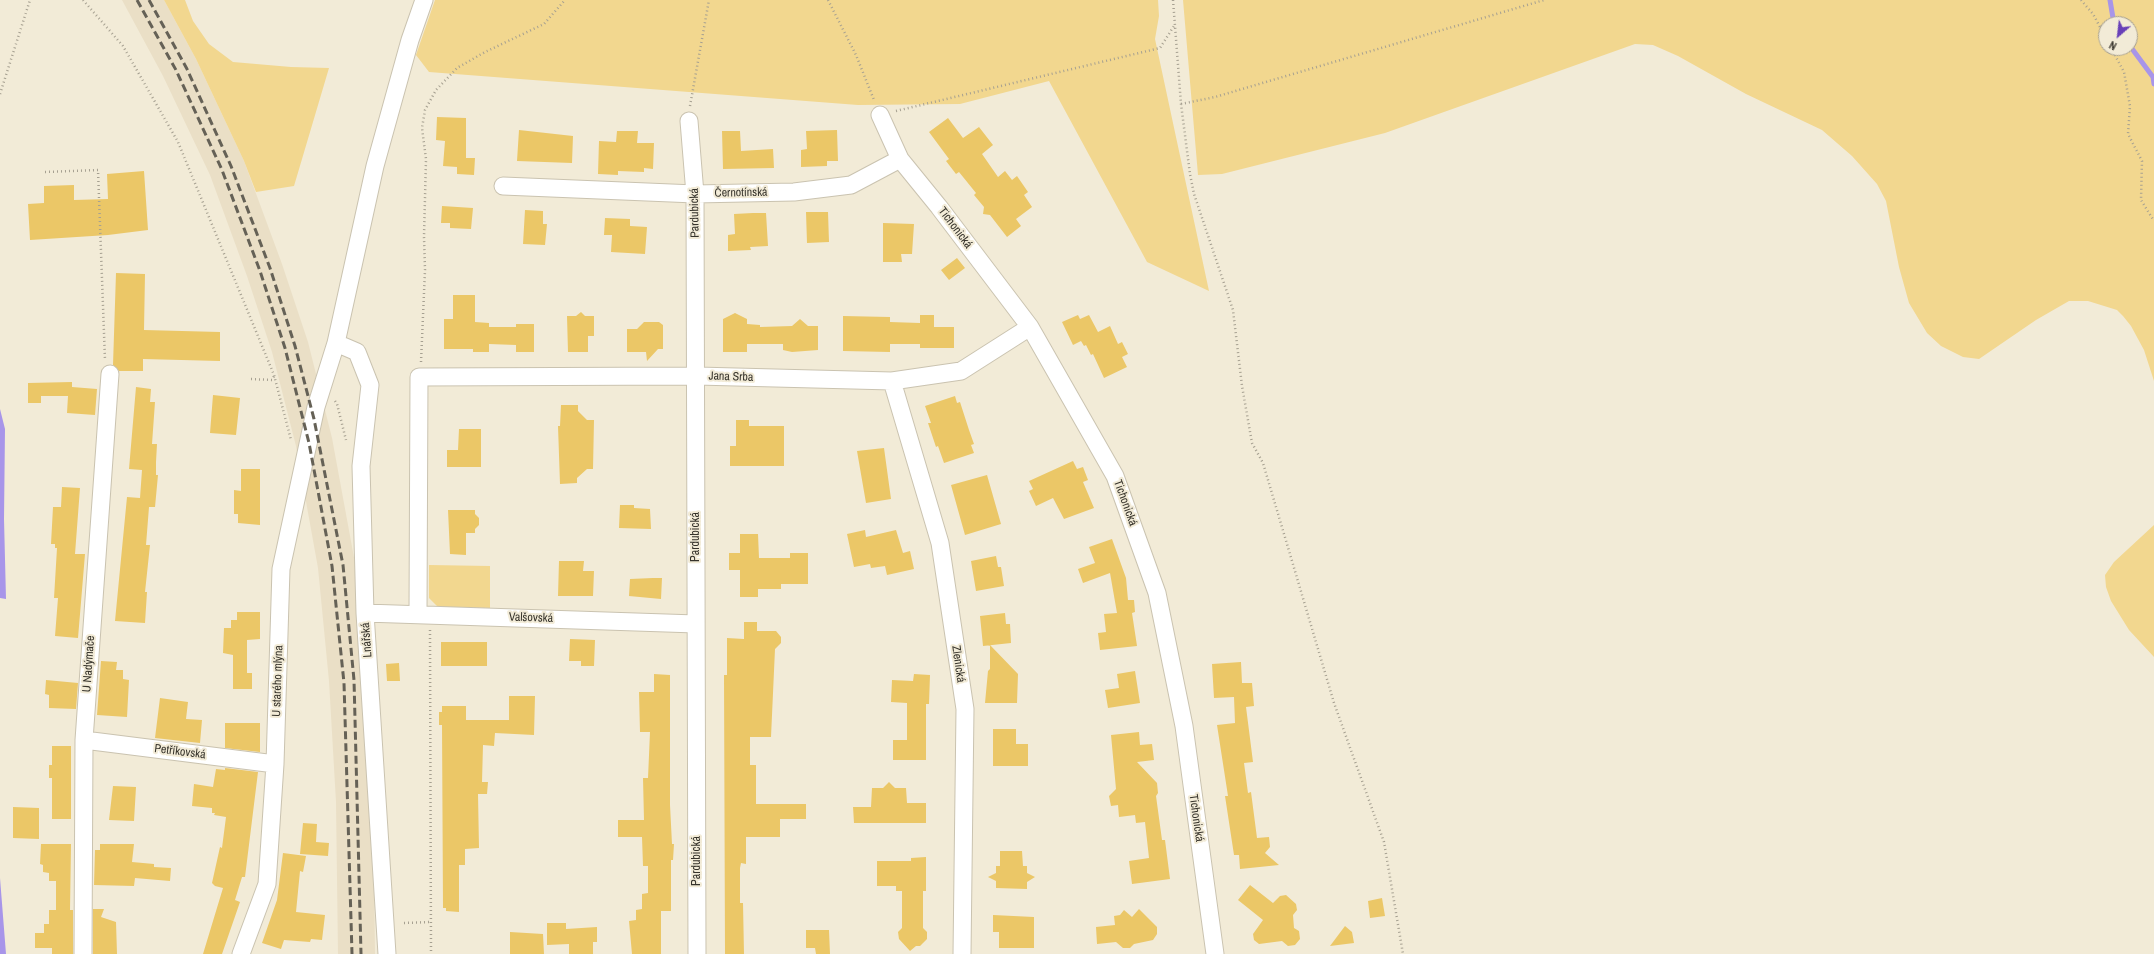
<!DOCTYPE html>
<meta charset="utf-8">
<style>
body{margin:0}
#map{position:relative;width:2154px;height:954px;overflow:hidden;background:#f2ebd7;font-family:"Archivo Narrow",sans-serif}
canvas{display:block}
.north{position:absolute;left:2098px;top:16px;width:40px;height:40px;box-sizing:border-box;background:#f2ebd7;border:1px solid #a7a192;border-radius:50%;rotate:208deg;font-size:11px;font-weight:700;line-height:16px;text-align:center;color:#36332b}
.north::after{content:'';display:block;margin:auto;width:14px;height:18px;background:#6840b8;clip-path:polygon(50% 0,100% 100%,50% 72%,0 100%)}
</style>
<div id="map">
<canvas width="2154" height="954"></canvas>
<div class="north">N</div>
</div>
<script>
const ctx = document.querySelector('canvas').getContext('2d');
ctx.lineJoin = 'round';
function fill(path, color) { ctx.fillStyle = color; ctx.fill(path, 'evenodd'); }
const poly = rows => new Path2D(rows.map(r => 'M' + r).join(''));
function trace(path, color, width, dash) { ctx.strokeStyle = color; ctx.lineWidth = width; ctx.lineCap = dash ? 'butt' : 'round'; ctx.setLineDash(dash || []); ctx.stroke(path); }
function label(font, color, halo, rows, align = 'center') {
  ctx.font = font + ' "Archivo Narrow",sans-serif'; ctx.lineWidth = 4; ctx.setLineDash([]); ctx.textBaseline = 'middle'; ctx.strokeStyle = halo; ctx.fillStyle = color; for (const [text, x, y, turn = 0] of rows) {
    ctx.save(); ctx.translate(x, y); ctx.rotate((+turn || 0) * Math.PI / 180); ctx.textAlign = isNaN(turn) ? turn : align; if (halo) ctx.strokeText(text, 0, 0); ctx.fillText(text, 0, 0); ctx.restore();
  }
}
const built = poly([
 [122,0,164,0,196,59,244,161,282,264,308,342,332,438,355,563,373,801,375,954,338,954,336,802,329,681,318,568,296,446,272,352,247,276,210,175,163,76]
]);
const green = poly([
 [164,0,185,0,193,21,209,44,233,62,291,67,329,68,294,186,256,192,244,161,196,59],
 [435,0,1158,0,1159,16,1155,39,1209,291,1147,262,1049,81,960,104,858,105,429,72,416,55],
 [1183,0,2154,0,2154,381,2144,350,2131,326,2123,316,2117,310,2088,301,2069,301,2036,320,1979,359,1963,357,1941,346,1927,333,1909,303,1899,267,1886,201,1877,184,1852,156,1822,130,1746,94,1678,56,1653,45,1635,44,1385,133,1222,174,1198,175],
 [2106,24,2130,24,2130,48,2106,48],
 [2154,525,2154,657,2129,630,2111,601,2106,587,2105,575,2114,562],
 [429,565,490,566,490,608,438,607,429,598]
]);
const water = poly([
 [0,409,5,429,4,519,6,599,0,598],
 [0,878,6,954,0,954]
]);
const stream = poly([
 [2110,0,2114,24],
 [2130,46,2153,77,2154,84]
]);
const building = poly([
 [437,117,466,118,466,158,475,158,474,175,457,174,457,167,443,166,445,141,436,140],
 [948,118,963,138,979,127,993,145,982,154,998,177,1005,171,1012,180,1017,176,1028,192,1024,195,1032,207,1016,219,1021,226,1007,237,990,215,983,214,984,207,974,195,976,193,959,172,956,174,946,161,949,159,929,132],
 [519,130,573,136,572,163,517,161],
 [837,130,838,161,827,161,827,166,801,167,801,150,807,149,806,131],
 [617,131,638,131,637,143,654,143,653,169,644,168,644,172,618,171,618,175,598,174,599,141,616,142],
 [722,131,740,131,741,151,773,149,774,168,723,169],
 [144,171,148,230,108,235,30,240,28,204,44,203,44,186,74,185,74,200,108,199,107,174],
 [442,206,473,208,471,229,450,228,450,223,441,223],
 [525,210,543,211,543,224,547,224,545,245,523,244],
 [806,212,828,212,829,242,807,243],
 [753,213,766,213,768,246,750,247,751,250,728,251,728,235,735,234,734,214],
 [605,218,630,219,630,226,647,227,645,254,611,252,612,235,604,235],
 [883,223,914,224,912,254,901,254,902,262,883,262],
 [957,258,965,268,949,280,941,270],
 [116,273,145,274,144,330,220,332,220,361,143,359,143,371,119,371,113,365],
 [453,295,475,295,475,322,489,323,489,327,516,327,516,324,534,324,534,352,516,352,516,345,489,344,489,352,473,352,473,349,444,349,444,319,453,319],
 [581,312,585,316,594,316,594,336,588,336,588,352,568,352,567,316,576,316],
 [735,313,747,319,747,324,760,325,760,327,792,326,800,319,808,326,818,326,818,350,792,352,783,350,783,344,747,344,747,352,723,352,723,319],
 [920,315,934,315,934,327,954,327,954,348,920,348,920,344,890,344,890,352,843,351,843,316,890,317,890,322,920,323],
 [1078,315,1080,319,1089,315,1098,332,1110,326,1118,344,1122,342,1128,354,1122,357,1127,367,1104,378,1093,354,1091,355,1086,345,1084,346,1081,341,1073,345,1062,322],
 [644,322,659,322,663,325,663,349,658,349,647,361,646,352,627,352,627,329,637,329],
 [72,382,72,387,97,389,95,415,67,413,68,396,41,396,41,403,28,403,28,383],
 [136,387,151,389,150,402,155,402,152,444,157,444,156,462,156,475,158,475,155,507,149,507,146,545,150,545,145,592,147,592,145,623,115,621,127,497,140,498,142,470,129,469],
 [213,395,240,398,236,435,210,433],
 [955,396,957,403,960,402,969,430,974,444,971,445,974,453,944,463,938,446,936,447,928,423,931,423,925,406],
 [561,405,578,405,578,411,587,420,594,420,593,469,587,469,577,478,577,483,560,484,558,426,560,426],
 [736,420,749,420,749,426,784,426,784,466,730,466,730,446,736,446],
 [459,429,481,429,481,467,447,467,447,450,458,450],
 [884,448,891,499,866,503,857,451],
 [1073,461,1077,469,1083,467,1088,480,1083,482,1094,508,1064,519,1053,498,1036,506,1029,491,1033,489,1029,481],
 [241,469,260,469,260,525,238,523,238,514,234,514,234,490,241,491],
 [987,475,1001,524,965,535,951,485],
 [62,487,80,488,75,554,85,554,78,638,55,636,58,598,54,598,57,548,55,548,55,544,51,544,53,507,61,507],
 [620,505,634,505,634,508,650,509,651,529,619,528],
 [448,510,475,510,475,514,479,518,479,525,475,529,475,533,466,533,466,555,450,554],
 [865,530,866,537,896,530,903,553,910,551,914,569,887,575,885,566,871,568,870,564,854,567,847,534],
 [740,534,758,534,759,558,790,558,790,553,808,553,808,584,781,584,781,589,758,589,758,597,740,597,740,570,729,570,729,553,740,553],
 [1112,539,1126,578,1128,600,1134,600,1135,612,1132,613,1137,646,1100,650,1098,633,1106,632,1104,614,1117,613,1110,573,1083,583,1078,569,1095,563,1089,547],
 [996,556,998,567,1001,567,1004,586,976,591,971,561],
 [559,561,584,561,583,571,594,571,593,596,558,596],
 [653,578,662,578,661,599,629,596,630,579],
 [237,612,260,612,260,639,247,640,247,673,252,673,252,689,233,689,233,655,223,653,224,628,231,628,231,620,237,620],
 [1005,613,1006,624,1010,624,1011,643,983,646,980,616],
 [744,622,757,622,757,631,776,631,781,637,781,643,775,649,771,737,750,737,750,765,756,765,756,804,806,804,806,819,780,819,780,837,746,837,746,864,741,863,740,868,740,903,743,903,744,954,725,954,724,675,727,675,727,638,744,639],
 [570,639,595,640,594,666,581,666,581,661,569,661],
 [441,642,487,642,487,666,441,666],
 [990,645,1018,674,1017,703,985,703,988,671,990,669],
 [101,661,117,662,116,670,123,670,123,679,129,680,127,717,97,715],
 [1241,662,1242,683,1252,683,1254,706,1246,707,1253,762,1244,763,1248,793,1251,792,1257,838,1269,837,1270,847,1265,853,1279,865,1240,869,1239,855,1234,855,1225,796,1228,796,1217,725,1235,723,1234,697,1214,698,1212,664],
 [399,663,400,681,387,681,386,664],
 [1135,671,1140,703,1108,708,1105,690,1119,688,1117,674],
 [654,674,670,675,670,805,672,844,674,844,673,860,671,860,671,911,661,911,661,954,632,954,629,921,636,920,636,910,642,909,642,894,648,893,648,866,643,866,642,837,618,837,618,820,644,820,643,778,648,778,650,732,640,732,639,692,654,692],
 [914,674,930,675,929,704,926,704,926,760,893,760,893,740,907,740,907,703,891,702,892,680,913,681],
 [46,680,78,683,76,709,49,708,49,695,45,694],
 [509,696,535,696,534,735,495,733,494,746,483,745,482,782,488,782,487,794,478,794,479,848,465,849,465,865,459,865,459,912,446,911,446,908,443,908,442,725,439,725,439,712,442,712,442,706,466,706,466,720,509,720],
 [160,698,188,702,186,719,202,720,200,743,155,738],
 [225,723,260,723,260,752,225,748],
 [993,729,1016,729,1016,744,1028,744,1028,766,993,766],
 [1139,732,1140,745,1152,744,1154,760,1137,762,1157,783,1158,793,1156,796,1162,840,1165,840,1170,879,1132,884,1129,861,1149,858,1145,822,1136,823,1135,815,1119,817,1118,805,1111,806,1109,796,1116,789,1111,735],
 [52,746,71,746,71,819,52,819,52,778,49,778,49,765,52,765],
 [225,768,258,772,245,877,242,877,235,900,240,902,222,954,203,954,223,888,215,886,212,883,220,847,222,848,226,817,214,815,215,813,212,813,212,808,192,806,194,784,213,787,216,769,225,770],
 [889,782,895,788,906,788,907,803,926,803,926,823,854,823,853,807,871,807,872,788,883,788],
 [113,786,136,787,134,821,109,820],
 [13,807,39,808,39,839,13,838],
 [303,823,317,824,316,842,329,843,328,856,300,854],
 [41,844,71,844,70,910,73,910,73,954,52,954,52,948,35,948,35,933,44,933,44,924,49,924,49,910,56,910,56,881,49,881,49,873,43,872,43,865,40,864],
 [100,844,134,844,132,862,154,864,154,867,171,868,170,881,135,878,134,886,94,885,95,850,100,850],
 [1000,851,1022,851,1023,866,1027,866,1027,873,1035,877,1027,882,1027,889,996,888,996,881,988,877,996,873,996,866,1000,866],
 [283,853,306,856,303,872,300,871,296,912,325,915,322,940,311,939,310,942,284,940,281,949,262,943,277,900],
 [926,857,926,891,923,891,923,928,927,932,927,939,920,946,916,946,910,951,899,939,898,932,902,928,902,891,896,891,896,886,877,886,877,861,911,861,911,858],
 [1250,885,1273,903,1280,896,1286,895,1296,904,1297,910,1293,915,1294,928,1299,931,1300,939,1295,945,1288,946,1282,941,1259,944,1254,940,1253,934,1263,920,1238,900],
 [1382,898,1385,916,1370,918,1368,901],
 [93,909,104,909,101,917,116,922,117,954,93,954],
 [1139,909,1157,927,1157,934,1153,940,1134,944,1130,948,1123,948,1116,942,1097,944,1096,927,1115,925,1114,916,1120,915,1124,910,1132,917],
 [993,915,1034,917,1034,948,999,948,999,932,993,932],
 [547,923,566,923,566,929,597,927,597,942,593,942,593,954,569,954,569,944,547,945],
 [1345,926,1352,932,1354,943,1330,946],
 [806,930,829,930,830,954,816,954,815,948,806,948],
 [510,932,543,934,544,954,510,954]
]);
const path = poly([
 [83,0,123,46,178,142,274,375,291,440],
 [828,0,856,55,874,100],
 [1173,0,1181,104,1190,174,1194,194,1233,310,1242,386,1252,443,1263,463,1334,703,1384,842,1403,954],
 [2081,0,2093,14,2106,38],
 [2111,48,2124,72,2130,106,2128,134,2142,161,2141,200,2154,221],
 [0,94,30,0],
 [1181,104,1215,97,1544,0],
 [690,106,709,0],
 [896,111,1160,48,1174,26],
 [45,172,98,170,105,360],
 [421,362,425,270,424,237,426,159,422,128,425,110,436,90,457,68,485,52,544,24,565,0],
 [251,379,272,380,274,376],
 [335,401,337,404,346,440],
 [430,630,431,954],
 [404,923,431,922]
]);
const minor = poly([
 [880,115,900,159,939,207,1030,327,1115,476,1157,593,1184,726,1215,954],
 [689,121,695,194,697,954],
 [503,186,695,194,794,192,851,185,900,159],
 [336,343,357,352,370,385,361,466,365,613,387,954],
 [892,381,940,543,965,709,962,954],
 [365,613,696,624],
 [418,613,419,377,697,376,892,381,961,371,1030,327],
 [84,740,275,764],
 [83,954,84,740,110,374],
 [241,954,267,884,275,764,281,569,316,407,336,343,375,166,410,40,424,0]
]);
const rail = poly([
 [137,0,176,70,222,170,260,271,285,348,309,443,332,566,344,683,352,954],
 [149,0,187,69,231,166,270,268,295,346,314,419,343,565,354,680,361,954]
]);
const streetNames = [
 ["Černotínská",741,193,-1],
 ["Pardubická",695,213,-91],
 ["Tichonická",955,228,53],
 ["Jana Srba",731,377,2],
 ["Tichonická",1125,503,70],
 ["Pardubická",696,537,-90],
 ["Valšovská",531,618,2],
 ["Lnářská",367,640,-94],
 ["U Nadýmače",89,664,-86],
 ["Zlenická",958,664,82],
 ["U starého mlýna",278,681,-88],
 ["Petříkovská",180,752,7],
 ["Tichonická",1196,818,82],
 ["Pardubická",697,861,-90]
];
fill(built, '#eadfc6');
fill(green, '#f2d78f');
fill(water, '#a895e9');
trace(stream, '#a895e9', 5);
fill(building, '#ebc767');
trace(minor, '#cac3b0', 19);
trace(path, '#a6a091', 2.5, [1, 3]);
trace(minor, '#fff', 17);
trace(rail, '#656156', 3, [8, 4]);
label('12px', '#36332b', '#f2ebd7', streetNames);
</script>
